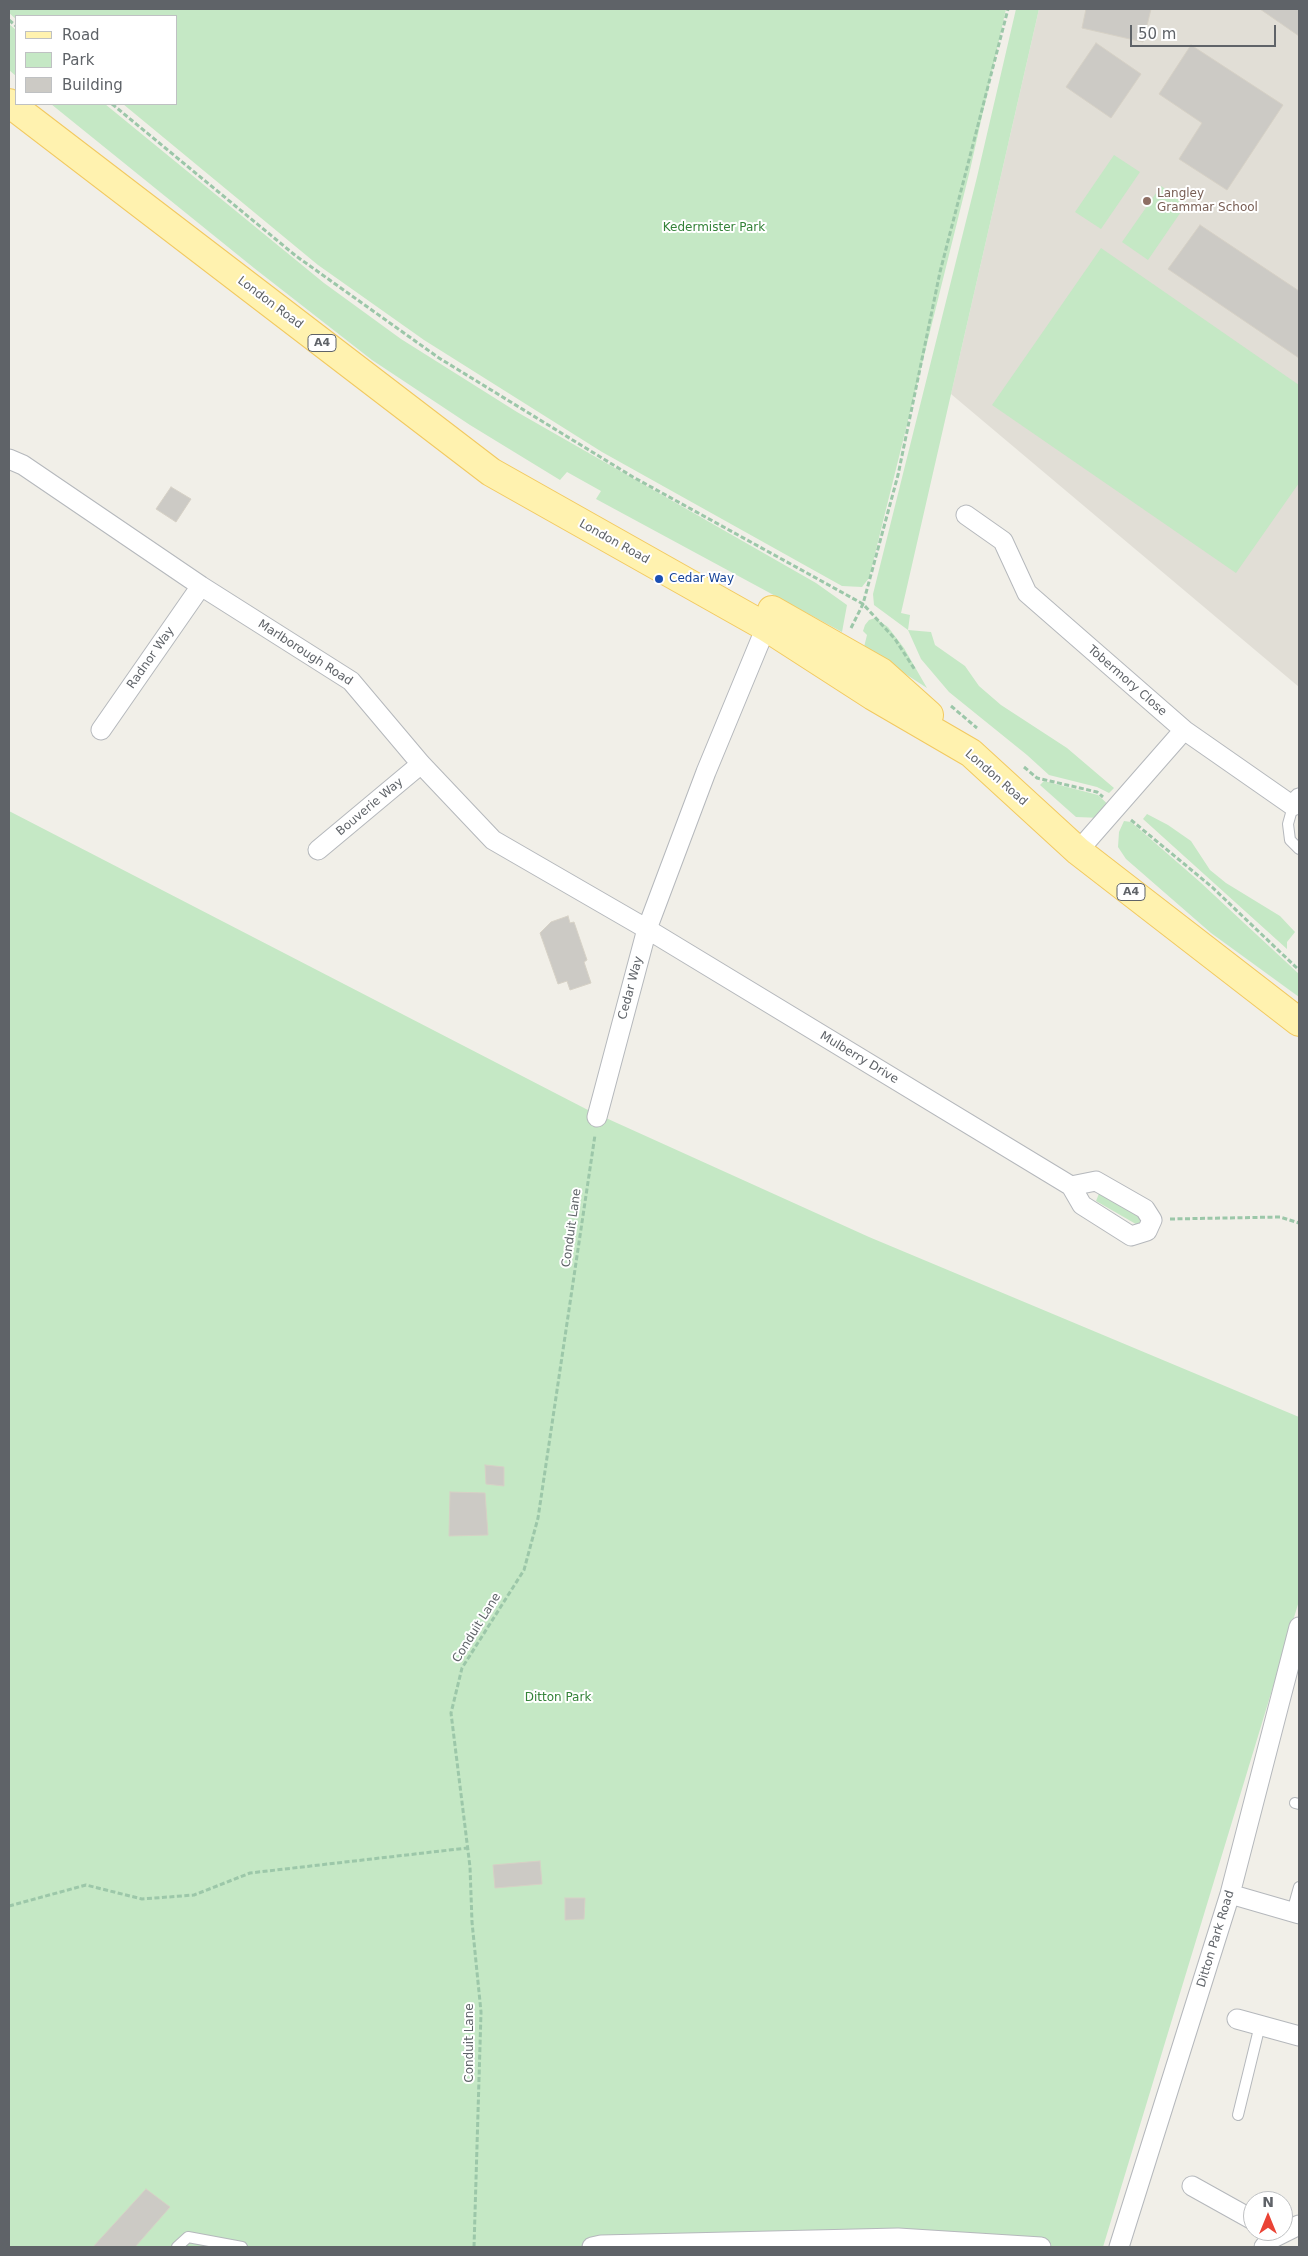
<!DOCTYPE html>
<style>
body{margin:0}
#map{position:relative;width:1308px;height:2256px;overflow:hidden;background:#f1efe8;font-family:"DejaVu Sans",sans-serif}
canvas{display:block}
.frame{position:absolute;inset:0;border:10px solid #5f6368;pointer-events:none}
.legend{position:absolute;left:15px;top:15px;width:162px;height:90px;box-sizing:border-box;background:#fff;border:1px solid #bfc1c3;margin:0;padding:6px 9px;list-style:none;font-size:15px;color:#5f6368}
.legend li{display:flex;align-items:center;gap:10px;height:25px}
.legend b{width:25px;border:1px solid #bfc1c3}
.north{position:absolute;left:1243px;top:2191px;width:50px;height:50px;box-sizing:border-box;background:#fff;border:1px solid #bfc1c3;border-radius:50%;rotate:0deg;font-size:14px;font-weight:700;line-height:20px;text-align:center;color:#5f6368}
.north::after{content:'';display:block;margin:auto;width:18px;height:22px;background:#ea4335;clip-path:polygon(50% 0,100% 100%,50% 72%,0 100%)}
.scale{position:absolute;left:1130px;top:25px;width:146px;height:22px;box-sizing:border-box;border:2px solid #5f6368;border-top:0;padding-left:6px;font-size:15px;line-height:18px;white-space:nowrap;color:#5f6368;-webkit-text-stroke:4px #fff;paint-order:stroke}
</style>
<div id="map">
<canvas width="1308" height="2256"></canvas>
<div class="frame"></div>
<ul class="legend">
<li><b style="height:6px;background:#fff2af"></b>Road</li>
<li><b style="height:14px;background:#c5e8c5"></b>Park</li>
<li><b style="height:14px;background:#cccac5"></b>Building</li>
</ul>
<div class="north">N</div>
<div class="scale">50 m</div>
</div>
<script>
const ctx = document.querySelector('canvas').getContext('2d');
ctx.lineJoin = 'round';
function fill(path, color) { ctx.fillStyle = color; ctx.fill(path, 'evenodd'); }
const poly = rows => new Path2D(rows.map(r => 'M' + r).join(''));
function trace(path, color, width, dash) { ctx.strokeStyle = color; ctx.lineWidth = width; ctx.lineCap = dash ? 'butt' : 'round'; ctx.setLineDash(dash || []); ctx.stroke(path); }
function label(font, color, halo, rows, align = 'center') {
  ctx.font = font + ' "DejaVu Sans",sans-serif'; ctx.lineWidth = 4; ctx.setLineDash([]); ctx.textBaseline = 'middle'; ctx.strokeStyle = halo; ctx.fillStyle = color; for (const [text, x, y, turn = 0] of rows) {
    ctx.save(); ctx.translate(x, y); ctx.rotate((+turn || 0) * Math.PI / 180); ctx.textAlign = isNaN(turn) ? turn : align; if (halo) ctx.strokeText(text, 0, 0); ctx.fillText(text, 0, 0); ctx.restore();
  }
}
const education = poly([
 [1039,9,1299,9,1299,687,951,394]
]);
const green = poly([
 [9,9,1006,9,970,170,869,578,862,587,842,586,602,452,424,340,318,265,123,104,176,104,176,16,16,16,16,19,9,13],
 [1016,9,1039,9,901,613,910,615,908,630,931,632,935,645,965,666,979,686,1001,705,1067,748,1114,788,1109,793,1097,787,1049,775,1027,755,949,692,921,659,908,630,874,605,873,594,977,177],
 [9,24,16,30,16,76,9,70],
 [51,104,105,104,324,283,401,339,517,412,816,583,847,605,842,632,596,499,601,491,567,472,560,480,470,425,372,360,254,268],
 [1114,155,1140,172,1101,229,1075,212],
 [1161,186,1187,203,1148,260,1122,242],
 [1101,248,1299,385,1299,483,1236,573,992,405],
 [875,618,888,627,904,648,927,688,864,647,867,635,863,631,865,625,869,620],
 [1044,781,1098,795,1113,809,1102,818,1076,817,1040,785],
 [9,811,586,1109,869,1237,1299,1417,1299,1601,1103,2247,9,2247],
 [1147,814,1168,825,1191,841,1210,870,1226,883,1280,916,1295,932,1287,942,1287,949,1143,819],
 [1124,821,1131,822,1200,882,1299,974,1299,997,1211,933,1126,859,1118,847,1119,832],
 [1100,1191,1145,1218,1141,1227,1096,1201]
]);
const building = poly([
 [1086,9,1151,9,1143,42,1082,28,1086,9],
 [1260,9,1299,9,1299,36,1260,9],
 [1096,43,1141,74,1111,118,1066,87,1096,43],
 [1191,45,1283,105,1227,190,1179,159,1202,123,1159,94,1191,45],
 [1200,225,1299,291,1299,358,1168,269,1200,225],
 [171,487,191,499,176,522,156,509,171,487],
 [568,916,570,923,574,922,587,960,584,962,591,983,570,990,567,981,558,984,540,933,551,922,568,916],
 [485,1465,504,1467,504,1486,486,1484,485,1465],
 [450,1492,485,1493,488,1535,449,1536,450,1492],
 [540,1861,542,1884,495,1888,493,1865,540,1861],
 [565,1898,585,1898,584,1919,565,1920,565,1898],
 [146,2189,170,2207,135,2247,93,2247,146,2189]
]);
const path = poly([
 [9,20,16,26],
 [112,104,296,256,439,358,633,477,863,604,895,639,915,670],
 [851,628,863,604,898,475,940,272,1008,9],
 [951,706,977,728],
 [1024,767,1037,778,1097,792,1103,797],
 [1131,820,1212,887,1299,970],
 [1170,1219,1280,1217,1299,1223],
 [9,1906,86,1885,142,1899,194,1895,250,1873,467,1848],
 [474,2247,481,2012,472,1922,470,1867,451,1713,462,1668,524,1570,538,1518,595,1135]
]);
const lane = poly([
 [1293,806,1288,824,1290,840,1299,849],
 [1295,1803,1299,1804],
 [1292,1912,1299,1887],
 [1238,2115,1260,2025],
 [177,2247,188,2237,242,2247]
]);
const street = poly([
 [9,459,23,465,201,586,351,681,421,764,493,840,647,929,1071,1186,1096,1181,1145,1209,1152,1220,1147,1231,1131,1236,1082,1205,1071,1186],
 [966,515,1003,541,1027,593,1184,730,1078,851],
 [101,730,201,586],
 [1184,730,1293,806,1299,798],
 [318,850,421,764],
 [597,1117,647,929,706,772,766,627,771,619],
 [1230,1894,1299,1914],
 [1237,2019,1299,2036],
 [1192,2186,1253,2220],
 [592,2247,601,2245,898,2238,1041,2247],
 [1119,2247,1230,1894,1299,1627],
 [1264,2247,1271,2239,1299,2225]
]);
const primary = poly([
 [9,103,491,472,766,627,873,696,971,753,1078,851,1299,1022],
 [772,610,881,672,929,715]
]);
const markers = [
 [1147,201,5,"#8d6e63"],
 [659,579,5,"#1a4fb4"]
];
const shields = [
 [322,343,28],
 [1131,892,28]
];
const shieldNames = [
 ["A4",322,343],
 ["A4",1131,892]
];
const educationNames = [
 ["Langley",1157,194],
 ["Grammar School",1157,208]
];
const parkNames = [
 ["Kedermister Park",714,228],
 ["Ditton Park",558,1698]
];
const streetNames = [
 ["London Road",270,303,37],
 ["London Road",614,542,29],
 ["Marlborough Road",305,653,33],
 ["Radnor Way",151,658,-55],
 ["Tobermory Close",1127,681,41],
 ["London Road",996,778,41],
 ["Bouverie Way",370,807,-40],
 ["Cedar Way",631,988,-75],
 ["Mulberry Drive",859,1058,31],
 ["Conduit Lane",572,1228,-82],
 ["Conduit Lane",477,1628,-58],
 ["Ditton Park Road",1216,1939,-73],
 ["Conduit Lane",470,2043,-90]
];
const transitNames = [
 ["Cedar Way",669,579]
];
fill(education, '#e1ded6');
fill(green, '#c5e8c5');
fill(building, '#cccac5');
trace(building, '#d6d1c6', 1);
trace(lane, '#b5b8bc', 12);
trace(street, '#b5b8bc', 21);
trace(primary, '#f2c960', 30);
trace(path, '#9cc7a9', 3, [5, 2.5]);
trace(lane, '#fff', 10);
trace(street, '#fff', 19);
trace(primary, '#fff2af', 28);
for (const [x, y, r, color] of markers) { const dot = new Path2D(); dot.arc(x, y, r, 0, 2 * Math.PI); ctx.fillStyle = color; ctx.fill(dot); trace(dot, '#fff', 2); }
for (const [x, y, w] of shields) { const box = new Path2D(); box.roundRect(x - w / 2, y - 8.5, w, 17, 4); ctx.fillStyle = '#fff'; ctx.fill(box); trace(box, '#5f6368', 1); }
label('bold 11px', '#5f6368', null, shieldNames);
label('12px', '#785e54', '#fff', educationNames, 'left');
label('12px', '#348238', '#fff', parkNames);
label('12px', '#5f6368', '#fff', streetNames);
label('12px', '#164399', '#fff', transitNames, 'left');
</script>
